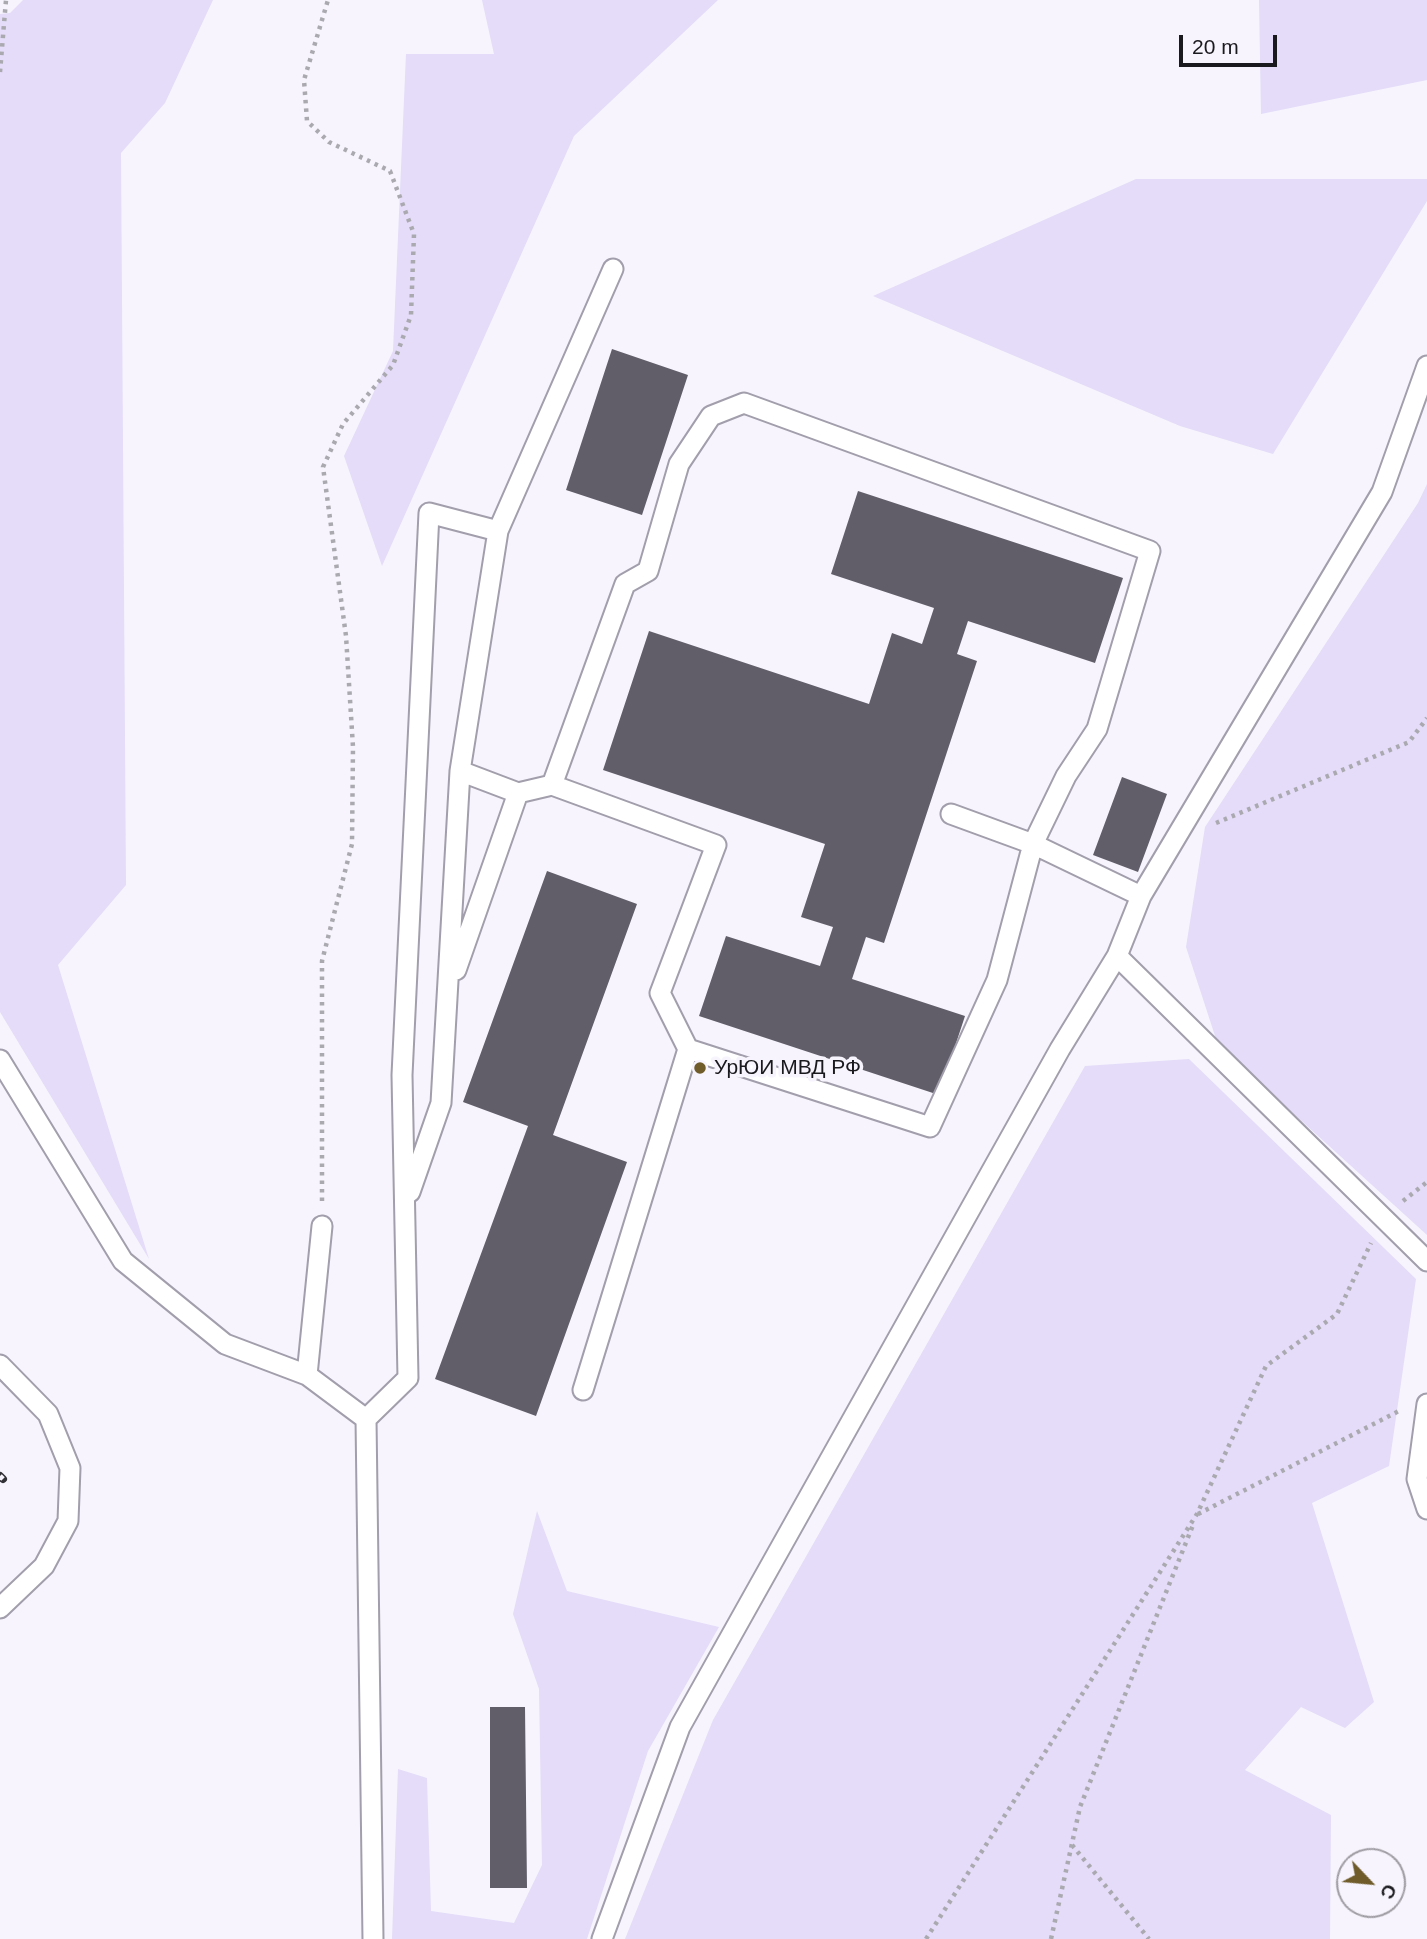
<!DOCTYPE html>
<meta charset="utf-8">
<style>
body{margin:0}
#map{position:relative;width:1427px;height:1939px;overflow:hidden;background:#f7f4fd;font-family:Helvetica,sans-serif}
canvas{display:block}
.north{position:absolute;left:1336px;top:1848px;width:70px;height:70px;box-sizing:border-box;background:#f7f4fd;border:2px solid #9f9ca3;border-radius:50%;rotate:116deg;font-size:19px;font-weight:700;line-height:28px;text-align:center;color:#1a191d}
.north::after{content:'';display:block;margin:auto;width:24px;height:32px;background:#6f5c2a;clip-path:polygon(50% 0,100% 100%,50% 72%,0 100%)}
.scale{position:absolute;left:1179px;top:35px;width:98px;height:32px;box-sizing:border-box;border:4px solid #1a191d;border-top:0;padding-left:9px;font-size:21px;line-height:24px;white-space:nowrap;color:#1a191d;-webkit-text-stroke:5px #f7f4fd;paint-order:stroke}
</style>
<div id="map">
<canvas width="1427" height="1939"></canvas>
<div class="north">С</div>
<div class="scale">20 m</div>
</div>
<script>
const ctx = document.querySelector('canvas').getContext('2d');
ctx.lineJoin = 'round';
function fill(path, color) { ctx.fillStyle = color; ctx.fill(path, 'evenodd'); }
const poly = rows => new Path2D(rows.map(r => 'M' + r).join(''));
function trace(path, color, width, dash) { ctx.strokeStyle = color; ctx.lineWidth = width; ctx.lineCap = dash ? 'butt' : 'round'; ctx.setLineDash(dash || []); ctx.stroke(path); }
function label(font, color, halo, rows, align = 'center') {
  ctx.font = font + ' Helvetica,sans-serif'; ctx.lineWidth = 7; ctx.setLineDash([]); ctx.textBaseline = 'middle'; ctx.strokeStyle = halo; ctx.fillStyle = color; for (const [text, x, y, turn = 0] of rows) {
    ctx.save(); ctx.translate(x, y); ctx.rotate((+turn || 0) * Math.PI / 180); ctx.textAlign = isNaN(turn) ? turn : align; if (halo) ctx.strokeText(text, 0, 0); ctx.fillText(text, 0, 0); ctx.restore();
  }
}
const green = poly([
 [23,0,213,0,165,103,121,153,126,885,58,965,149,1259,0,1012,0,14,10,13],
 [482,0,718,0,574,136,382,566,344,456,393,351,406,54,494,54],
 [1259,0,1427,0,1427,80,1261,114],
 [1136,179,1427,179,1427,201,1273,454,1180,426,873,296],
 [1427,484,1427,1235,1218,1045,1186,947,1205,827,1418,503],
 [1189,1059,1416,1279,1389,1466,1312,1503,1374,1702,1345,1728,1301,1707,1245,1770,1331,1815,1330,1939,625,1939,713,1720,1085,1066],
 [537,1511,567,1591,719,1627,648,1751,587,1939,392,1939,398,1769,427,1778,431,1911,514,1923,542,1865,539,1689,513,1614]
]);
const building = poly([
 [612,349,688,375,642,515,566,490],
 [858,491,1123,578,1095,663,968,621,957,654,977,661,884,943,866,937,852,979,965,1016,939,1095,699,1016,726,936,820,966,833,927,801,917,825,844,603,770,649,631,869,704,892,633,922,644,934,608,831,574],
 [1122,777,1167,794,1138,872,1093,855],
 [547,871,637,904,553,1135,627,1162,536,1416,435,1379,528,1126,463,1102],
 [490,1707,525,1707,527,1888,490,1888]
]);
const path = poly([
 [0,72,6,0],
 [1216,823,1409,742,1427,718],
 [322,1201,322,961,352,844,353,747,346,636,323,467,343,424,393,365,411,315,414,234,390,171,329,142,307,121,304,80,328,0],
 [1403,1201,1427,1182],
 [1198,1514,1399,1411],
 [1072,1845,1149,1939],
 [926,1939,1197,1514,1266,1366,1337,1314,1371,1243],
 [1051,1939,1080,1807,1193,1525]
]);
const lane = poly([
 [460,771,518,793,552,785,716,845,660,993,688,1049,583,1390],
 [552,785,625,584,648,571,679,464,711,416,744,403,1150,551,1097,729,1066,776,1033,844,997,980,930,1127,688,1049],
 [951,814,1033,844,1141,896],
 [1117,956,1427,1261],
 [456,970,518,793],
 [0,1060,123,1261,225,1344,307,1375],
 [410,1192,441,1103,460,771,498,531,613,269],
 [322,1226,307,1375,366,1419,373,1939],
 [0,1365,48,1414,70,1468,68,1521,44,1566,0,1608],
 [1427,1404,1417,1479,1427,1509],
 [366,1419,408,1378,402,1075,429,513,498,531],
 [602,1939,680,1727,1060,1049,1117,956,1141,896,1382,492,1427,366]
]);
const rail = poly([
 [0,1476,3,1479]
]);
const markers = [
 [700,1068,7,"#6f5c2a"]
];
const poiNames = [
 ["УрЮИ МВД РФ",714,1068]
];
fill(green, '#e4dcf8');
fill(building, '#615e6a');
trace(lane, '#a29eab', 23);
trace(path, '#aba9b0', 4.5, [3.5, 5]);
trace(lane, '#fff', 19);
trace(rail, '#323135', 8);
trace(rail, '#f7f4fd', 5, [16]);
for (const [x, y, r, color] of markers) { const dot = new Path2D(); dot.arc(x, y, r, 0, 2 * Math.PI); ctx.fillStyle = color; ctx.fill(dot); trace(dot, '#f7f4fd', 2.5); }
label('21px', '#1a191d', '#f7f4fd', poiNames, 'left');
</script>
